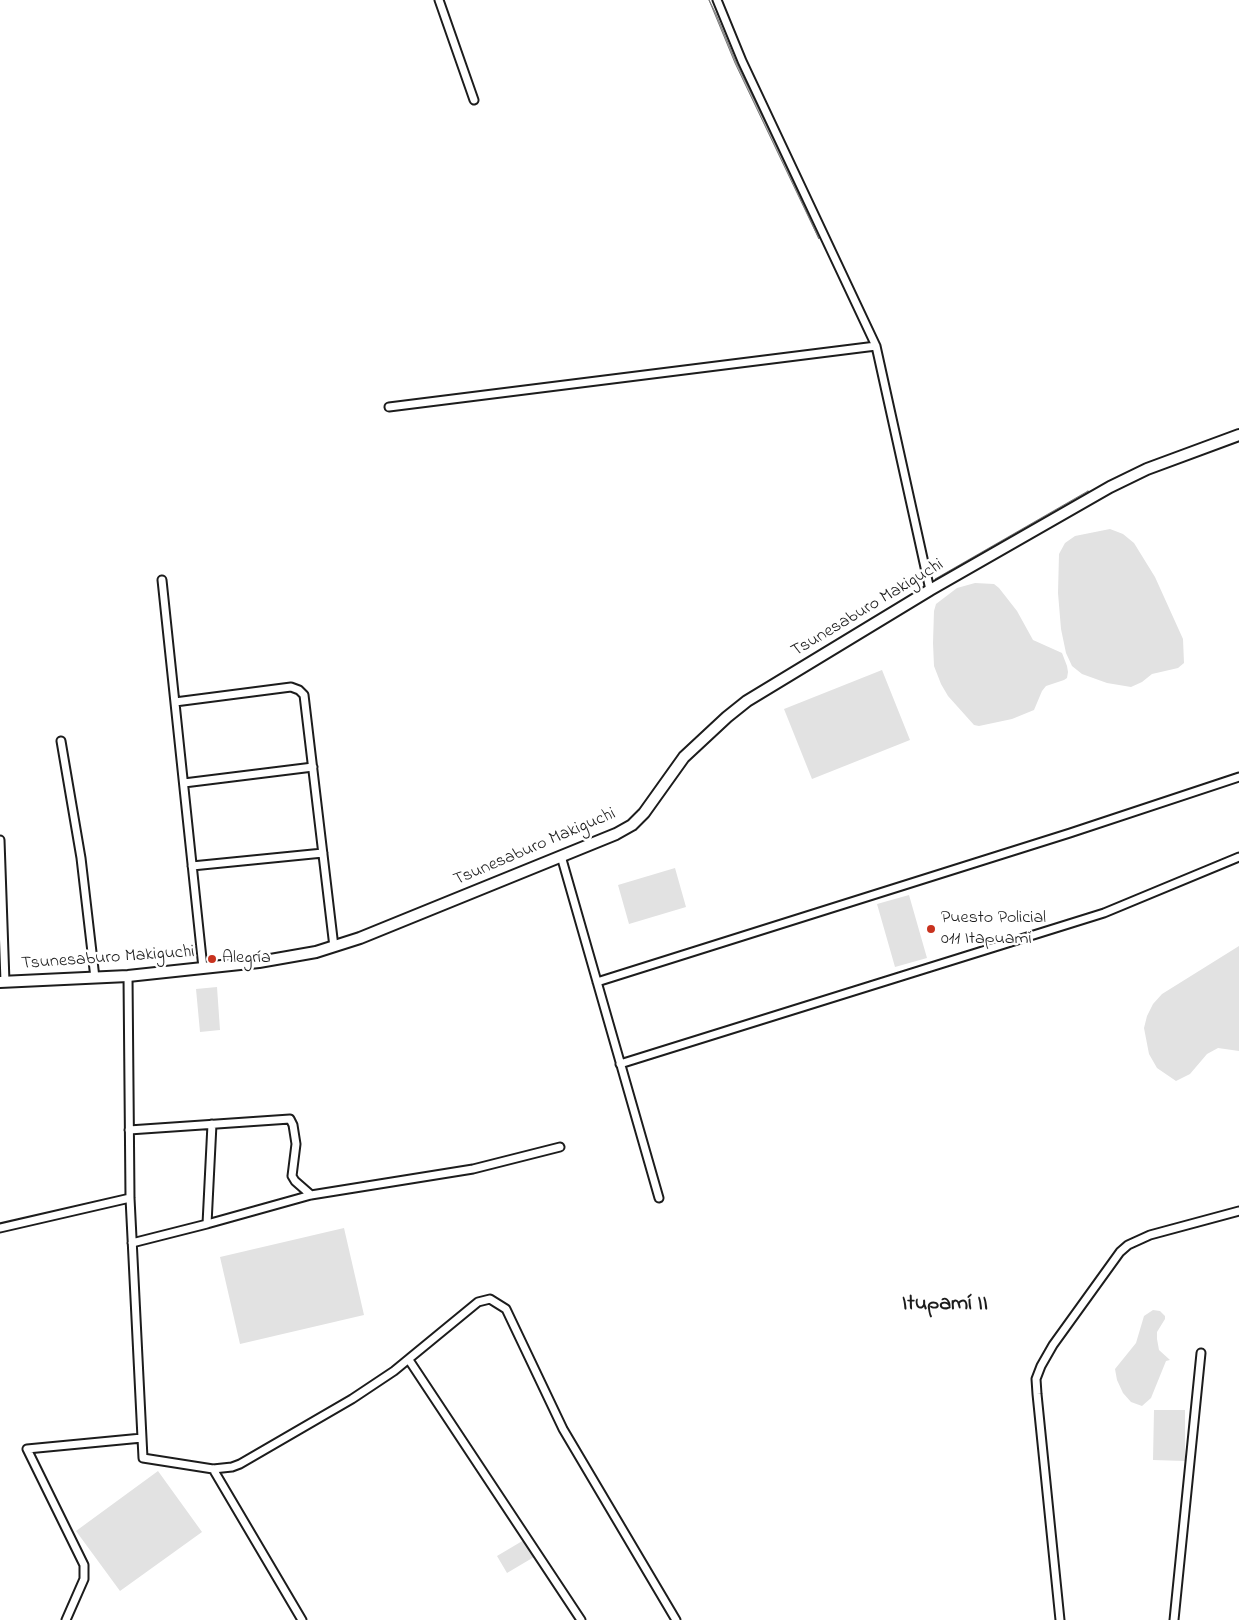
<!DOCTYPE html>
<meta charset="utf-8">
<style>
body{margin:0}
canvas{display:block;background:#fff}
</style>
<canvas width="1239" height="1620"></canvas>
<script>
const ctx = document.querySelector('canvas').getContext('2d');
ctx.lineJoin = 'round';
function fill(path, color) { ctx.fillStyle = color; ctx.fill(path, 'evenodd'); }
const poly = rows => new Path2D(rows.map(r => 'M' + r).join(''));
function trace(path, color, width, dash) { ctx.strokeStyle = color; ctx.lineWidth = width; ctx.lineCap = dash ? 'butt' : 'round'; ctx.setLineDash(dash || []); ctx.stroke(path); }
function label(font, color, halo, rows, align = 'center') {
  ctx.font = font + ' "Indie Flower",sans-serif'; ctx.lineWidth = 5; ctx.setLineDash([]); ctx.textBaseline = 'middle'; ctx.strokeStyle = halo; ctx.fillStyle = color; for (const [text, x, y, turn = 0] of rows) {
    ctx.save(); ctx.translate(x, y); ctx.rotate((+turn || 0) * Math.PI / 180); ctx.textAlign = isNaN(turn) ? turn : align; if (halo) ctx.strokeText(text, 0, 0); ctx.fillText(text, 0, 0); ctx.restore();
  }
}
const green = poly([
 [1110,529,1123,534,1134,543,1155,577,1183,639,1184,663,1178,668,1152,674,1142,682,1131,687,1107,683,1082,674,1072,666,1066,653,1061,629,1058,593,1059,554,1065,543,1075,536],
 [975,583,994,584,999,588,1017,611,1033,640,1062,653,1067,666,1068,672,1067,678,1064,680,1046,686,1042,691,1034,710,1012,719,979,726,974,725,948,696,941,684,934,666,933,643,934,611,936,604,957,588],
 [882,670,910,740,812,779,784,709],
 [675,868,686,907,629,924,618,885],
 [909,895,927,958,895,967,877,904],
 [1239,946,1239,1051,1218,1048,1207,1054,1190,1074,1176,1081,1157,1068,1149,1054,1144,1028,1147,1016,1153,1004,1162,994],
 [217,987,220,1030,200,1032,196,989],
 [344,1228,364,1315,240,1344,220,1257],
 [1153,1310,1160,1311,1165,1316,1165,1319,1157,1332,1157,1339,1159,1350,1170,1360,1166,1361,1151,1398,1142,1406,1131,1402,1123,1393,1117,1380,1115,1369,1136,1343,1144,1316],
 [1154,1410,1185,1410,1185,1461,1153,1460],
 [158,1471,202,1532,120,1591,76,1531],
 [524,1540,534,1557,507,1573,497,1556]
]);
const water = poly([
 [709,0,716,14,736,62,775,142,819,239,735,63,709,0],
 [1088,491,1089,492,936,580,935,579,1088,491]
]);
const street = poly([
 [439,0,474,100],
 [717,0,742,61,876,346,930,590],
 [389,407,876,346],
 [162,580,203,968],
 [175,702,291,687,299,690,304,695,334,947],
 [61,741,81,858,95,978],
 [184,783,313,767],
 [0,840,5,982],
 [561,856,659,1198],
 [192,866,323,853],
 [128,976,130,1198,143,1458,213,1469,232,1467,240,1464,352,1399,394,1371,478,1302,490,1299,506,1309,563,1429,676,1620],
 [597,982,1070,833,1239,777],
 [620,1064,1104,913,1239,857],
 [129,1130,290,1119,293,1125,296,1144,292,1176,295,1181,311,1195],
 [207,1224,212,1124],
 [0,1228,130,1198],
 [132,1243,207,1224,311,1195,473,1169,560,1147],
 [409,1360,581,1620],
 [213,1469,302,1620],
 [66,1620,84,1579,84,1565,27,1449,142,1438],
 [1060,1620,1037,1394,1036,1379,1041,1366,1053,1345,1120,1252,1128,1245,1150,1235,1239,1211],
 [1174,1620,1201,1353]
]);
const secondary = poly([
 [0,982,128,976,259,962,316,952,360,938,616,834,632,825,644,813,684,757,727,717,747,701,930,590,1110,487,1147,469,1239,435]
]);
const markers = [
 [931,929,5,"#c8321e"],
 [212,959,5,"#c8321e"]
];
const streetNames = [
 ["Tsunesaburo Makiguchi",868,609,-31],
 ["Tsunesaburo Makiguchi",535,848,-23],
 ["Tsunesaburo Makiguchi",108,959,-4]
];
const poiNames = [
 ["Puesto Policial",941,919],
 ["011 Itapuami",941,940],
 ["Alegría",222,959]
];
const districtNames = [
 ["Itupamí II",945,1305]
];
fill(green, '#e2e2e2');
fill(water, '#b8b8b8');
trace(water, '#7a7a7a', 1);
trace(street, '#1c1c1c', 11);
trace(secondary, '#1c1c1c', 14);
trace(street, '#fff', 7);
trace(secondary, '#fff', 10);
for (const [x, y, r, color] of markers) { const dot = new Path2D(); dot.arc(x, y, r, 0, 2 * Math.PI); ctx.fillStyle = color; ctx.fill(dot); trace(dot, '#fff', 2); }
label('18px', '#1c1c1c', '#fff', streetNames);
label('18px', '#1c1c1c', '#fff', poiNames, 'left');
label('bold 22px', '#1c1c1c', '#fff', districtNames);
</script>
